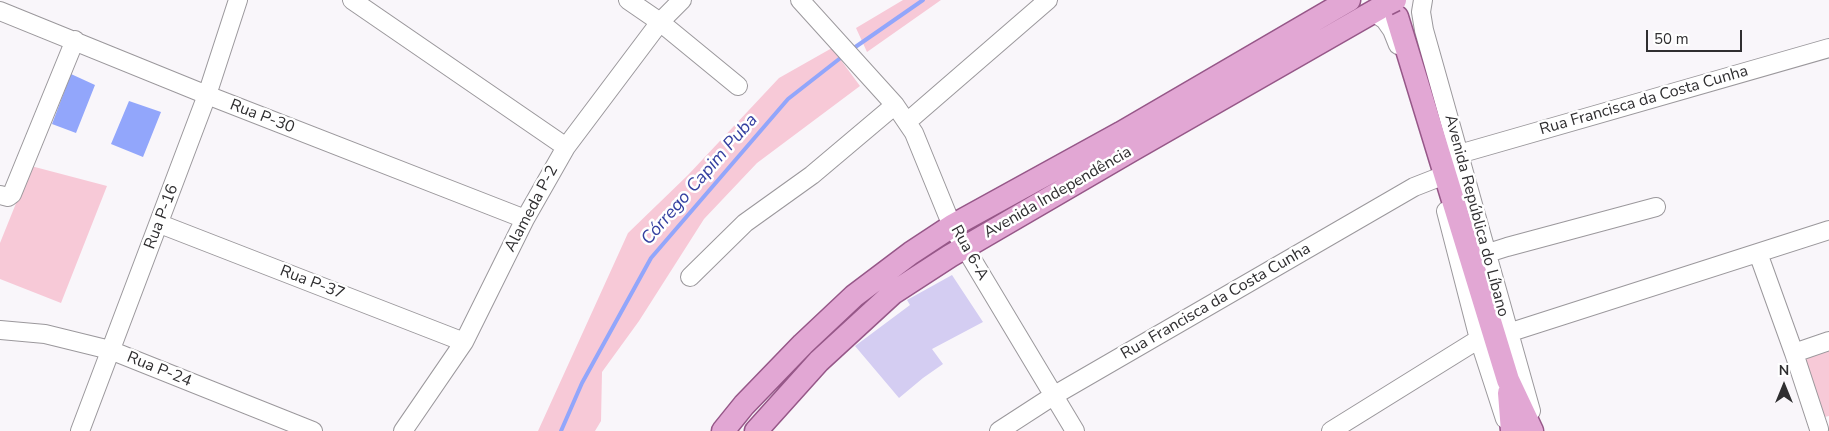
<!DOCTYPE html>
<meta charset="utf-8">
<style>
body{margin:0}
#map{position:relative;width:1829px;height:431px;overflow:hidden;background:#f9f6fa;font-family:"Nunito Sans",sans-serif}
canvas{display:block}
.north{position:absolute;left:1759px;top:361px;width:50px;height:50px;-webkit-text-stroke:4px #fff;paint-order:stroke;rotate:0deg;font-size:14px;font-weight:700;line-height:20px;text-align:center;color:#2f2e30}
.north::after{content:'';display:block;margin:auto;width:18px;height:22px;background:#2f2e30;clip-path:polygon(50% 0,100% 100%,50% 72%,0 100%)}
.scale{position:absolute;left:1646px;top:30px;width:96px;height:22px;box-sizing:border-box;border:2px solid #2f2e30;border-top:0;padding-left:6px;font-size:15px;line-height:18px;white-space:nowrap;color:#2f2e30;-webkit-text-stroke:4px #fff;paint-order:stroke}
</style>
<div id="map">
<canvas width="1829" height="431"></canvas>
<div class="north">N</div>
<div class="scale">50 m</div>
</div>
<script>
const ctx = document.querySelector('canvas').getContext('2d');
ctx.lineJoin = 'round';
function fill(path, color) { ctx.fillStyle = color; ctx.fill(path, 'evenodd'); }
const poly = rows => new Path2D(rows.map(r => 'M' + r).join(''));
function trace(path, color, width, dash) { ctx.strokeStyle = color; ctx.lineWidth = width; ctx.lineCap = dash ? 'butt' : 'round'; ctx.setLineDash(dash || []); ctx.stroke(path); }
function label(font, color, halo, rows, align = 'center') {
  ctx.font = font + ' "Nunito Sans",sans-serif'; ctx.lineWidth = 5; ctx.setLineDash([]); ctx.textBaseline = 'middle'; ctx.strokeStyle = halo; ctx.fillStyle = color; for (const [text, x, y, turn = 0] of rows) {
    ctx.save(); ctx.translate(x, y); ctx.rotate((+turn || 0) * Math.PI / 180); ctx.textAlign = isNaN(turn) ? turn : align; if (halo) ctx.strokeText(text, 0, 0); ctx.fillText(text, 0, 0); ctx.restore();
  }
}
const green = poly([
 [903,0,941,0,867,52,856,28],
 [832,48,860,86,757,163,704,219,639,321,602,372,601,421,595,431,538,431,628,233,688,175,779,78],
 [31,166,107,186,61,303,0,279,0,243],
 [1829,346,1829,416,1820,418,1801,356]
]);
const water = poly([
 [71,74,95,85,76,133,52,124],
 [129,101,161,112,143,157,111,144]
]);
const stream = poly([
 [851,50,923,0],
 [561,431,582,383,651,258,788,99,843,56]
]);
const building = poly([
 [952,275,983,322,932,349,943,364,923,378,899,398,855,346,910,305,907,300]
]);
const minor = poly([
 [352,0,566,147],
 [628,0,660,22,738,86],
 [800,0,895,105,914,133,952,226,1075,431],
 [1423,0,1421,12,1424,30,1531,411],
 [0,11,207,95,525,219],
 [1373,12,1385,20,1392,30,1398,45],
 [907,122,1048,0],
 [1459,154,1829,48],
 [0,195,8,197,12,194,75,40],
 [1446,211,1479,339,1505,419],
 [160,224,464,342],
 [1488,253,1507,247,1656,207],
 [1758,253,1794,353,1819,429],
 [690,277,745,223,812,175,895,105],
 [0,330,45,334,110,350,313,431],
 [1508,333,1829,230],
 [1794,353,1829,341],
 [80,431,207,95,238,0],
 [403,431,464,342,525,219,566,147,660,22,682,0],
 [999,431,1053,396,1414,187,1437,178],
 [1331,431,1479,339]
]);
const major = poly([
 [1397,17,1508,380,1532,431],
 [1509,393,1512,431],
 [723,431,744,405,803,344,854,296,911,253,952,226,1121,133,1349,0],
 [756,431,819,361,893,293,950,256,1132,150,1387,4]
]);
const majorBridge = poly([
 [1387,4,1395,0]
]);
const streetNames = [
 ["Rua Francisca da Costa Cunha",1644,101,-16],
 ["Rua P-30",262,117,21],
 ["Avenida Independência",1058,193,-30],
 ["Alameda P-2",532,209,-62],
 ["Avenida República do Líbano",1476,216,75],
 ["Rua P-16",162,217,-69],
 ["Rua 6-A",969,253,61],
 ["Rua P-37",312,283,21],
 ["Rua Francisca da Costa Cunha",1216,302,-30],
 ["Rua P-24",159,370,22]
];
const waterNames = [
 ["Córrego Capim Puba",700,180,-49]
];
fill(green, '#f7c9d7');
fill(water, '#92a6fb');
trace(stream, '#92a6fb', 4);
fill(building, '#d4cdf2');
trace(minor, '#9b989c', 20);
trace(major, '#965788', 25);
trace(minor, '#fff', 18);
trace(major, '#e2a7d4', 22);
trace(majorBridge, '#965788', 25, []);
trace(majorBridge, '#e2a7d4', 22);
label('16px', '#2f2e30', '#fff', streetNames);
label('italic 18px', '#3540a0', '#fff', waterNames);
</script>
